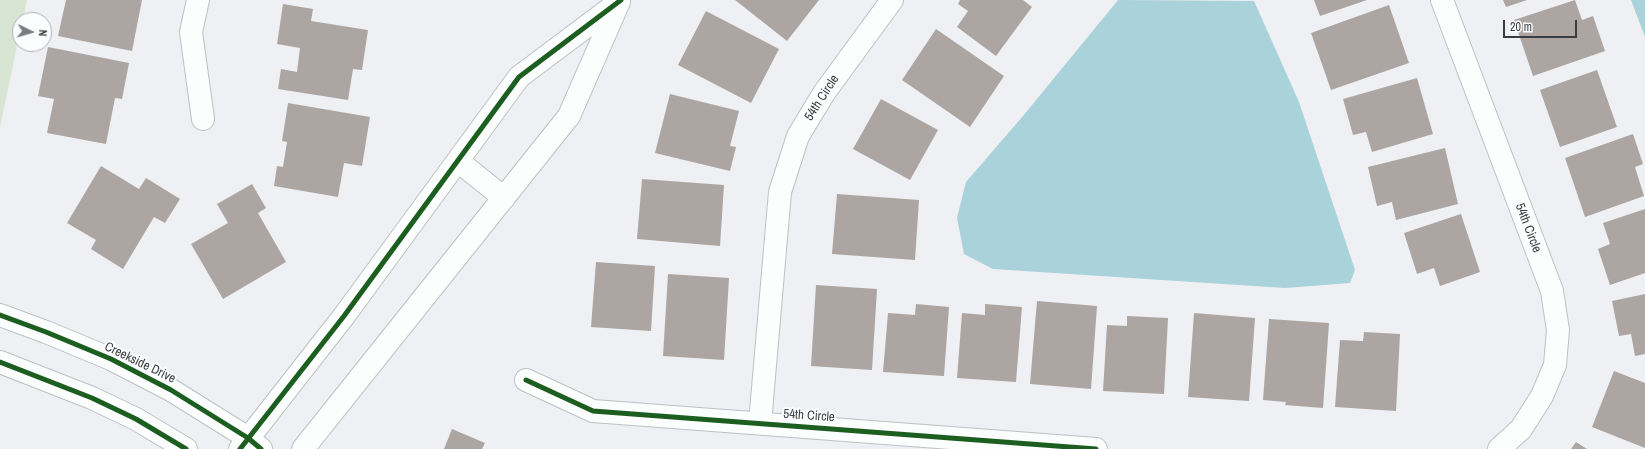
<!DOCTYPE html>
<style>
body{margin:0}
#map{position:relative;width:1645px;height:449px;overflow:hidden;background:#eef0f3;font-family:"Archivo Narrow",sans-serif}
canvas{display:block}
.north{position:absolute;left:12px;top:12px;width:40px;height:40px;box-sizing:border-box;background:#fcfdfe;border:1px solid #aeb0b2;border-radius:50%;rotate:95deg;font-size:11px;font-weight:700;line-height:16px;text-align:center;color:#3a3c3f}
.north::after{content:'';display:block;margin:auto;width:14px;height:18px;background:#797b7e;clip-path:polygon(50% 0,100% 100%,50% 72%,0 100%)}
.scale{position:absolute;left:1503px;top:20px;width:74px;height:18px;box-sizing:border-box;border:2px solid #3a3c3f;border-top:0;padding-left:5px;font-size:12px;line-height:14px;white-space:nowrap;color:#3a3c3f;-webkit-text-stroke:3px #fcfdfe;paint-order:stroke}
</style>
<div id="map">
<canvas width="1645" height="449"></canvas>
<div class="north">N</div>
<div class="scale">20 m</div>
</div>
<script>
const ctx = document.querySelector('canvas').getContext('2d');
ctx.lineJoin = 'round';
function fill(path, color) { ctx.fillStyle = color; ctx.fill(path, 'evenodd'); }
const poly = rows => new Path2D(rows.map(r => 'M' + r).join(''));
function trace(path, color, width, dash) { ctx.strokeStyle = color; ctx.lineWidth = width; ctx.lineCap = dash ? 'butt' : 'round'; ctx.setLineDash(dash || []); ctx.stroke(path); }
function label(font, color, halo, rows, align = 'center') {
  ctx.font = font + ' "Archivo Narrow",sans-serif'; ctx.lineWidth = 4; ctx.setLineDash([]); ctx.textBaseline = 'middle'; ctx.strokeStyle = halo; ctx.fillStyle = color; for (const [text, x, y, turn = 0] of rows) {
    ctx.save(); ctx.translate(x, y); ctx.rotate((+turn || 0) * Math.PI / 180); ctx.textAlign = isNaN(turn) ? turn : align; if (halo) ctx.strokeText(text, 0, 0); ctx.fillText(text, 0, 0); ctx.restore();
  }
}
const green = poly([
 [0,0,27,0,23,20,20,20,20,32,0,127]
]);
const water = poly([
 [1118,0,1254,1,1299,102,1355,270,1350,283,1285,288,993,269,964,254,957,218,966,182,1023,116],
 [1631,0,1645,0,1645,37]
]);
const building = poly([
 [66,0,142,0,132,51,58,36],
 [735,0,819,0,787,41],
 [960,0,1023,0,1032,7,996,56,957,27,968,11,958,4],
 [1314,0,1367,0,1320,16],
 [1503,0,1527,0,1506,7],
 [1575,0,1582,20,1593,16,1605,51,1533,76,1514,20],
 [283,4,313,9,311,21,368,30,362,70,353,69,348,100,278,89,281,69,297,72,300,48,277,44],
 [1389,5,1409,63,1331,90,1311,33],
 [706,11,779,49,751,103,678,65],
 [936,29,1004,76,970,127,902,80],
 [48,47,129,63,122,99,115,98,106,144,47,133,54,99,38,96],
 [1597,70,1617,127,1560,147,1540,90],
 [1417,78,1433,134,1372,152,1366,132,1353,135,1343,99],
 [670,94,739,111,730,146,736,147,730,171,655,153],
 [881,99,938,130,910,180,853,149],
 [288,103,370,117,362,166,344,163,338,197,274,186,277,166,283,167,287,142,282,141],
 [1633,134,1643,164,1635,167,1644,196,1585,217,1565,158],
 [1445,148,1458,204,1396,220,1392,202,1377,206,1368,167],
 [101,166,139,189,146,178,180,199,165,223,154,217,123,269,91,249,96,240,67,223],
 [642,179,724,185,720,246,637,239],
 [252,184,266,208,258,213,286,262,223,299,191,244,228,223,217,204],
 [837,194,919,200,915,260,832,254],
 [1645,209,1645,273,1610,285,1598,249,1610,244,1603,223],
 [1461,214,1480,272,1440,286,1434,268,1417,274,1404,233],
 [596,262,655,266,651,331,591,327],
 [668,274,729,278,724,360,663,356],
 [816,285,877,289,872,370,811,366],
 [1645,294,1645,354,1635,356,1631,334,1619,336,1612,301],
 [1037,301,1097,306,1091,389,1030,384],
 [916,304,949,307,944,376,883,372,888,313,915,315],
 [985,304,1022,307,1016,382,957,378,962,313,985,315],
 [1194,313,1255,318,1249,401,1188,397],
 [1127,316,1168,318,1164,394,1103,391,1107,325,1127,326],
 [1269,319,1329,323,1323,408,1285,405,1286,402,1263,400],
 [1364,332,1400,334,1396,411,1335,407,1340,340,1363,341],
 [1614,371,1645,383,1645,448,1592,427],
 [452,429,485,443,482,449,444,449],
 [1576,442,1587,449,1571,449]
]);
const street = poly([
 [198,0,191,32,203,119],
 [1442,0,1552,291,1558,330,1555,365,1542,396,1521,429,1499,449],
 [458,161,504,198],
 [526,380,593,411,1096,449],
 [760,423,780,192,798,136,824,93,892,0],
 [240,449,344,316,519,77,619,2],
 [303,449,569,116,618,4]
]);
const secondary = poly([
 [0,315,46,332,111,359,171,390,248,438,261,449],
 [0,362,92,398,136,419,186,449]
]);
const cycleway = poly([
 [0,315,46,332,111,359,171,390,248,438,261,449],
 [0,362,92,398,136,419,186,449],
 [526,380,593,411,1096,449],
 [240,449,344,316,519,77,621,0]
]);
const streetNames = [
 ["54th Circle",822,98,-57],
 ["54th Circle",1528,228,69],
 ["Creekside Drive",140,363,26],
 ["54th Circle",809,416,4]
];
fill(green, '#d9e5d3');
fill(water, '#aad2da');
fill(building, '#aca5a2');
trace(street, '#bec0c3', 24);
trace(secondary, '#bec0c3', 24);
trace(street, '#fcfdfd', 22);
trace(secondary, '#fcfdfd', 22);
trace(cycleway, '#1b5e20', 5);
label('13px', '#3a3c3f', '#fcfdfe', streetNames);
</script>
